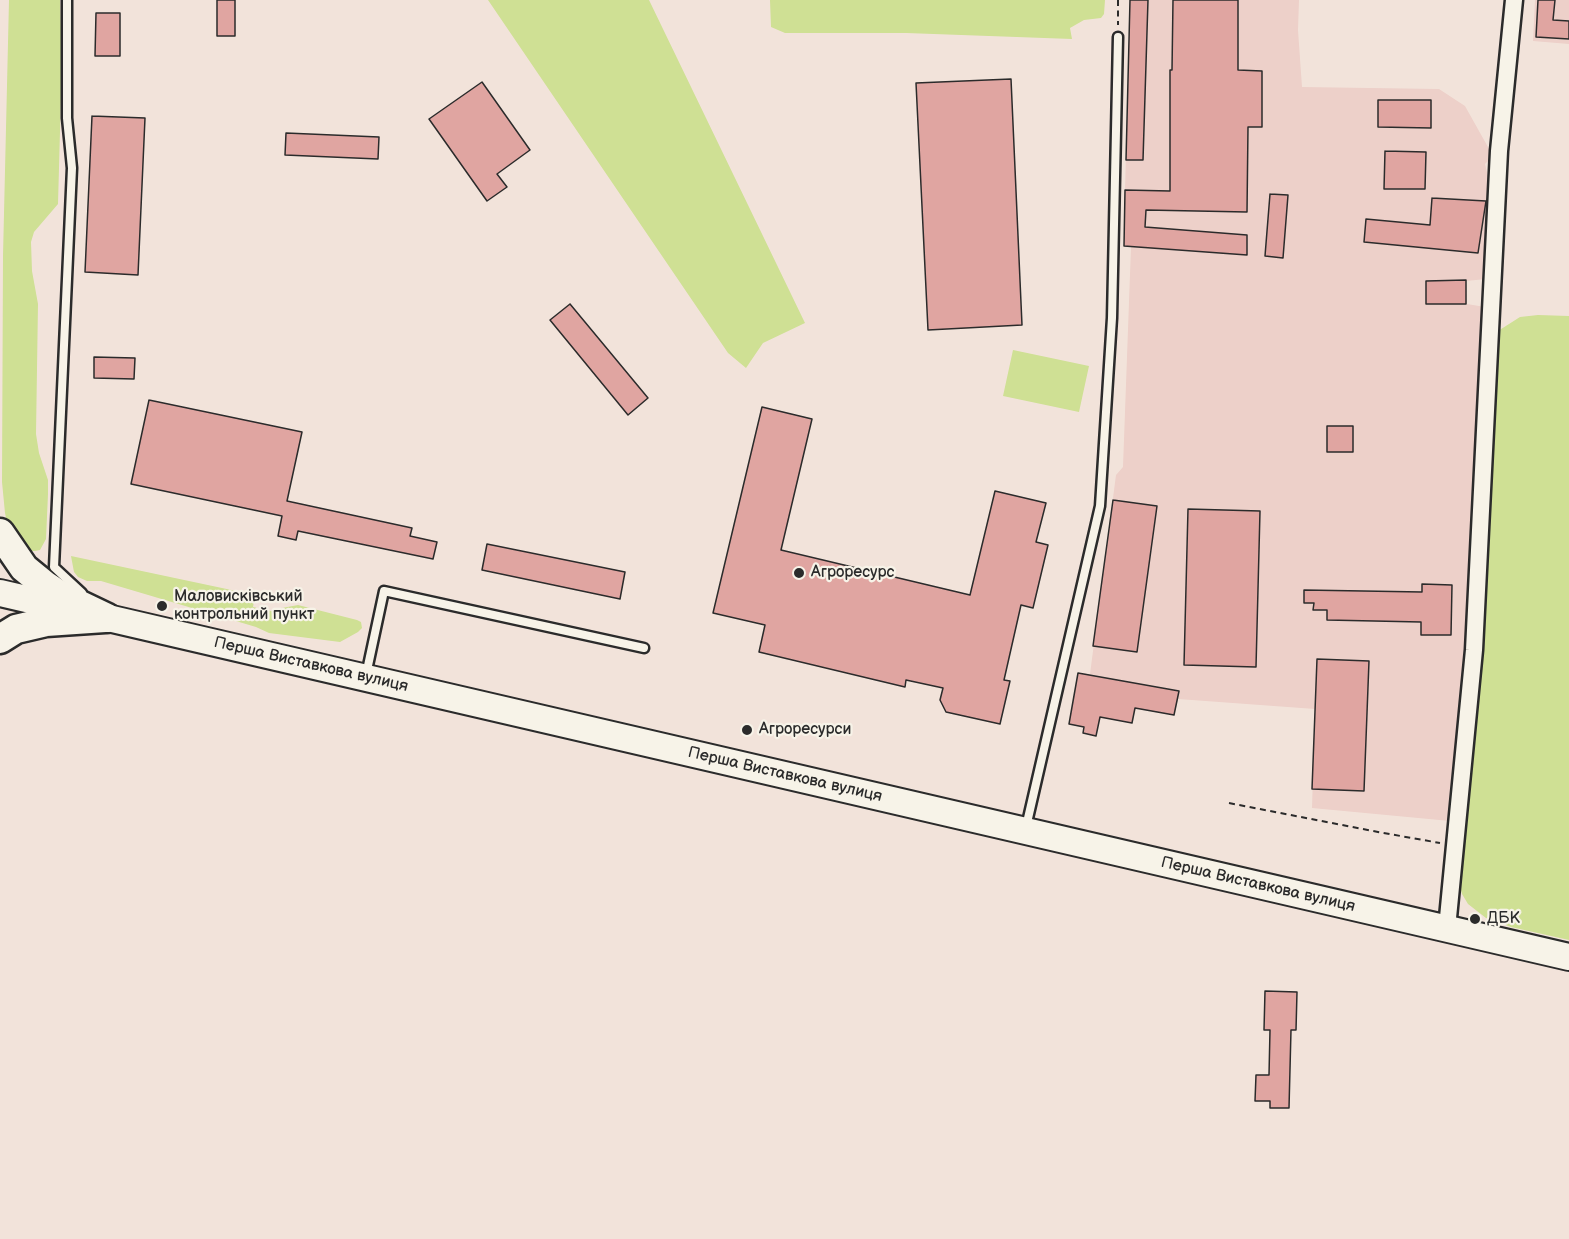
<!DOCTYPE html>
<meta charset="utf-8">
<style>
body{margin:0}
canvas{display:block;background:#f2e3da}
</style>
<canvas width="1569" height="1239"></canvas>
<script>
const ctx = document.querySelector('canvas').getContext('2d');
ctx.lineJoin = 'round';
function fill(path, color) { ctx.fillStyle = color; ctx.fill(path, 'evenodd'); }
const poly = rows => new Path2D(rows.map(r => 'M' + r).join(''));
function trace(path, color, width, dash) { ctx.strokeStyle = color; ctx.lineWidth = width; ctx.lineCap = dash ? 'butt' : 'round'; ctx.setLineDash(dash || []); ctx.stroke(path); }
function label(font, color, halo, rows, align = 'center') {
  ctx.font = font + ' "Balsamiq Sans",sans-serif'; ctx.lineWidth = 4.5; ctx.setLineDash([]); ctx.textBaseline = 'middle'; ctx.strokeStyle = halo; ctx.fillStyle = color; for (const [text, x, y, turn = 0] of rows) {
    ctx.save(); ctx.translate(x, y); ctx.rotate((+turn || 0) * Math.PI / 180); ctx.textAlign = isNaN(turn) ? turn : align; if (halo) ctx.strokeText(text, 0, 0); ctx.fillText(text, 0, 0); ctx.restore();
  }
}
const built = poly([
 [1130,0,1299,0,1298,30,1302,87,1439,89,1465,106,1493,156,1485,164,1489,181,1486,279,1466,281,1467,304,1485,307,1466,662,1450,821,1312,808,1315,709,1178,699,1174,715,1135,708,1132,723,1100,717,1096,736,1083,733,1084,727,1069,724,1078,673,1090,674,1116,475,1123,467,1131,247,1125,190],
 [1535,0,1569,0,1569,44,1533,41]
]);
const green = poly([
 [9,0,60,0,62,59,58,204,34,232,31,242,32,271,38,304,36,434,39,453,48,480,48,494,46,539,40,550,35,551,28,551,8,527,5,513,2,482,3,256],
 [488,0,649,0,805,323,763,343,746,368,728,353],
 [770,0,1105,0,1104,14,1101,18,1084,20,1070,28,1072,39,906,33,785,33,771,27],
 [1538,315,1569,316,1569,940,1511,927,1486,918,1468,904,1462,894,1458,880,1498,331,1520,317],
 [1013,350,1089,366,1079,412,1003,396],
 [71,556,255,595,253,607,280,613,282,608,298,605,357,620,361,622,362,628,358,632,340,642,269,633,256,627,101,581,87,581,78,577,74,572]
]);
const building = poly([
 [217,0,235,0,235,36,217,36,217,0],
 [1130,0,1148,0,1143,160,1126,160,1130,0],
 [1173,0,1238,0,1238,70,1262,71,1262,127,1248,127,1247,212,1146,210,1145,227,1247,235,1247,255,1124,246,1125,190,1170,191,1170,70,1172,70,1173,0],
 [1538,0,1555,0,1553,20,1569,21,1569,39,1536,37,1538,0],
 [96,13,120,13,120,56,95,56,96,13],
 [1011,79,1022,325,928,330,916,83,1011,79],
 [482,82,530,150,497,174,507,187,487,201,429,119,482,82],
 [1378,100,1431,100,1431,128,1378,127,1378,100],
 [92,116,145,118,138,275,85,272,92,116],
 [286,133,379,137,378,159,285,155,286,133],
 [1385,151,1426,152,1425,189,1384,189,1385,151],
 [1270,194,1288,195,1283,258,1265,256,1270,194],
 [1432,198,1486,201,1478,253,1364,242,1366,219,1430,225,1432,198],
 [1466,280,1466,304,1426,304,1426,281,1466,280],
 [570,304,648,398,628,415,550,320,570,304],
 [94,357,135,358,134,379,94,378,94,357],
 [149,400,302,432,287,501,412,528,410,536,437,542,433,559,298,531,296,540,278,536,282,516,131,484,149,400],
 [762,407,812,419,781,550,970,595,995,491,1046,503,1036,542,1048,545,1033,608,1021,605,1004,680,1010,681,1000,724,946,712,940,700,943,688,906,680,905,687,759,652,765,625,713,613,762,407],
 [1327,426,1353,426,1353,452,1327,452,1327,426],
 [1113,500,1157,506,1137,652,1093,646,1113,500],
 [1188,509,1260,511,1256,667,1184,665,1188,509],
 [487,544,625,572,620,599,482,570,487,544],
 [1422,584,1452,585,1451,635,1421,635,1421,622,1327,620,1327,610,1313,610,1314,603,1304,603,1304,590,1422,592,1422,584],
 [1317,659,1369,661,1364,791,1312,789,1317,659],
 [1078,673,1179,691,1174,715,1135,708,1132,723,1100,717,1096,736,1083,733,1084,727,1069,724,1078,673],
 [1265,991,1297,992,1296,1030,1291,1030,1289,1108,1270,1108,1270,1101,1255,1101,1256,1075,1269,1075,1270,1030,1264,1030,1265,991]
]);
const path = poly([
 [1118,0,1118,25],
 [1229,803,1378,832,1440,843]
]);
const lane = poly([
 [67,0,67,118,72,168,54,567,82,593],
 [366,675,384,591,644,648],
 [1026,827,1100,506,1112,318,1118,37]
]);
const street = poly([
 [1447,928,1474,650,1499,151,1514,0]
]);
const primary = poly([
 [0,593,1569,957]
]);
const highway = poly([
 [0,533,24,568,46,586,61,596,107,618],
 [0,639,16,629,46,622,105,618]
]);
const markers = [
 [799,573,6,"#2b2b2b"],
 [162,606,6,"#2b2b2b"],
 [747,730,6,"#2b2b2b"],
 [1475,919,6,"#2b2b2b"]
];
const poiNames = [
 ["Агроресурс",811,573],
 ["Маловисківський",174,597],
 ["контрольний пункт",174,615],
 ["Агроресурси",759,730],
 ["ДБК",1487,919]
];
const streetNames = [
 ["Перша Виставкова вулиця",311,665,13],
 ["Перша Виставкова вулиця",785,775,13],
 ["Перша Виставкова вулиця",1258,885,13]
];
fill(built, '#edd0c9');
fill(green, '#cfe094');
fill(building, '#e0a5a1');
trace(building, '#2b2b2b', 1.5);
trace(lane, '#2b2b2b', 13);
trace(street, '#2b2b2b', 21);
trace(primary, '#2b2b2b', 30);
trace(highway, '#2b2b2b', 33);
trace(path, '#2b2b2b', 2, [6, 4.5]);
trace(lane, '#f7f3e8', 8);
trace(street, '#f7f3e8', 16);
trace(primary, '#f7f3e8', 26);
trace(highway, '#f7f3e8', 28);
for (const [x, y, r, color] of markers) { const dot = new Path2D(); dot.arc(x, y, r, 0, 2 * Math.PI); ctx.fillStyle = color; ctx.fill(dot); trace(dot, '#f7f3e8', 2); }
label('16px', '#2b2b2b', '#f7f3e8', poiNames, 'left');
label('16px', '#2b2b2b', '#f7f3e8', streetNames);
</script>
